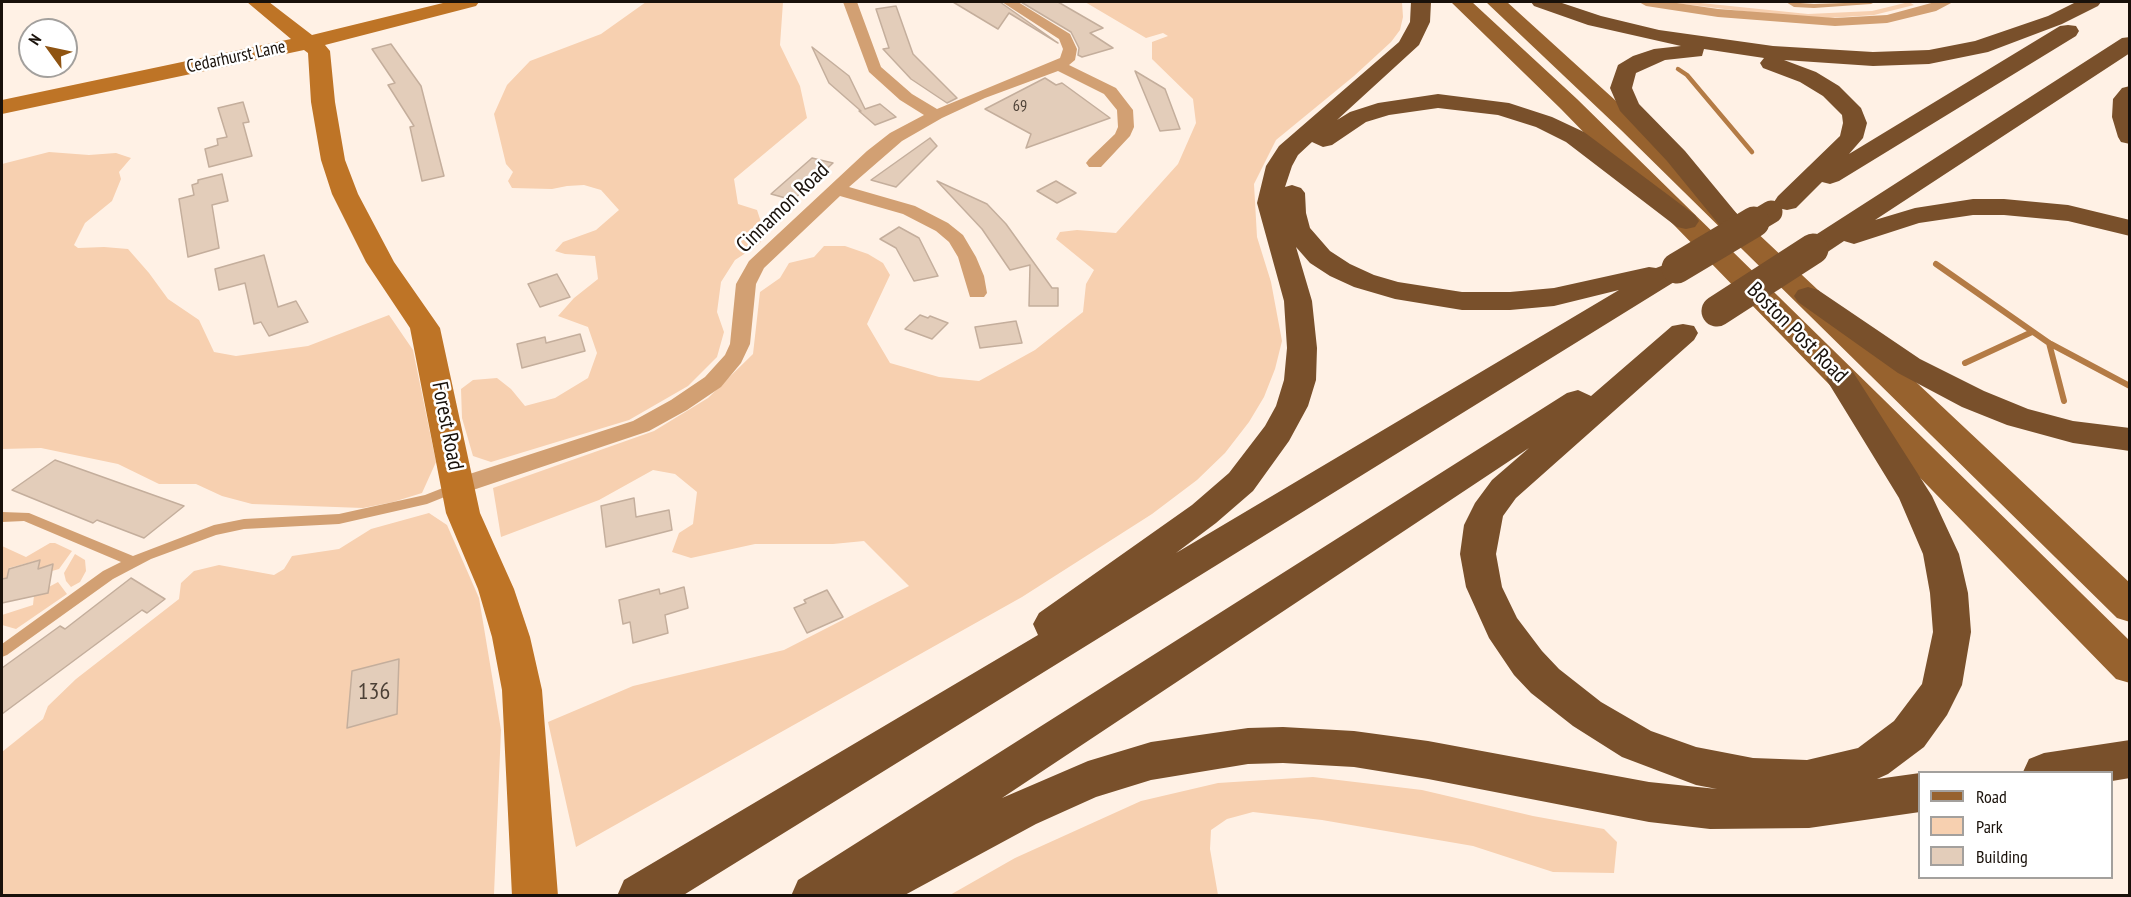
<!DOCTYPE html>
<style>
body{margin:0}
#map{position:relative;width:2131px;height:897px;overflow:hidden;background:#fff1e5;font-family:"PT Sans Narrow",sans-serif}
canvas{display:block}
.frame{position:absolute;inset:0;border:3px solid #19110a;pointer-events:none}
.legend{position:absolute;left:1918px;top:771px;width:195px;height:108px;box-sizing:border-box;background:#fff;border:2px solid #a3a09d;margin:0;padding:8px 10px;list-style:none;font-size:18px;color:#19110a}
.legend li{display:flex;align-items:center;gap:12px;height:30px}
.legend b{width:30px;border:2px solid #a3a09d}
.north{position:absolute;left:18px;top:18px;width:60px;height:60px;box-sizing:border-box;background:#fff;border:2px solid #a3a09d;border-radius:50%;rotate:303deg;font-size:16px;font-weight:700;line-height:24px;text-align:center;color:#19110a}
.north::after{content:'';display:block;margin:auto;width:21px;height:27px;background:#8f5412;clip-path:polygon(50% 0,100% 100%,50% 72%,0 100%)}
</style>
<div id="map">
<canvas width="2131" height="897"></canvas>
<div class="frame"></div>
<ul class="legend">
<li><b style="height:8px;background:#97622e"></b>Road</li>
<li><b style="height:16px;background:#f7d0b0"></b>Park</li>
<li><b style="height:16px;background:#e3cdba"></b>Building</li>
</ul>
<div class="north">N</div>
</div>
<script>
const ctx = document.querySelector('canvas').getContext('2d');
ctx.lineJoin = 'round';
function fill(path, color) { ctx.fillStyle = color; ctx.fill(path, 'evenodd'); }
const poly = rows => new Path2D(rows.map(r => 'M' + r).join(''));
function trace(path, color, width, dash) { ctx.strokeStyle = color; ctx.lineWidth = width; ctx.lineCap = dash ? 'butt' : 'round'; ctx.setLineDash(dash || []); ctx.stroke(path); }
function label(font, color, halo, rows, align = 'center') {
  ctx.font = font + ' "PT Sans Narrow",sans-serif'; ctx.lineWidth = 5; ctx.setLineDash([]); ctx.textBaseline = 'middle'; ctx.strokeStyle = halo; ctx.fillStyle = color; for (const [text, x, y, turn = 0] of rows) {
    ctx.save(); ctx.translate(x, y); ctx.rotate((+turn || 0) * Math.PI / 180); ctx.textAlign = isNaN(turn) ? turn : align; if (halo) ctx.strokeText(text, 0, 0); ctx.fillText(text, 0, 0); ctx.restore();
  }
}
const green = poly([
 [646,2,783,2,780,45,800,86,807,118,734,179,738,204,757,210,761,222,770,231,758,245,735,260,721,282,717,312,724,332,717,357,688,386,629,420,491,462,473,456,462,418,461,389,473,380,497,378,511,389,525,406,555,398,588,378,597,353,588,327,558,316,574,298,598,279,595,256,565,254,555,251,563,242,596,230,619,210,601,190,584,185,567,186,552,189,512,188,508,181,513,172,506,164,494,114,507,85,530,61,601,34],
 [1085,2,1402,2,1403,17,1400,30,1391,42,1354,76,1276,140,1254,184,1257,237,1271,282,1282,341,1275,369,1264,397,1249,422,1225,453,1197,480,1152,514,1022,597,576,847,548,722,633,686,784,650,909,586,864,541,833,544,755,544,691,558,672,552,679,533,693,524,697,492,675,474,653,470,599,500,501,537,493,488,654,431,708,398,753,354,760,292,780,278,789,263,814,257,824,246,845,246,868,254,883,263,890,275,867,324,890,363,939,377,979,381,1035,350,1083,312,1086,284,1094,270,1056,239,1060,232,1077,230,1116,233,1178,164,1196,123,1193,99,1152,59,1152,42,1168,36,1163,33,1146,38],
 [1666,2,1691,2,1808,14,1872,11,1909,2,1914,5,1874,15,1829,18,1767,14],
 [49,152,89,155,116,153,131,158,119,172,121,179,112,201,85,223,74,245,78,248,104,247,128,249,149,273,168,299,199,320,214,352,236,356,308,346,389,315,413,350,436,462,422,493,393,502,363,508,252,504,222,496,196,484,159,484,118,464,41,448,2,449,2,164],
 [429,513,447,525,479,598,501,730,494,894,2,896,2,752,43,719,48,706,76,679,179,599,181,583,194,571,219,565,274,575,284,569,292,556,339,549,371,529],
 [50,543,55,543,72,551,59,569,52,571,52,564,38,569,39,560,9,568,7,578,2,579,2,546,26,557],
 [75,554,85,560,86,571,80,582,71,587,66,581,64,573],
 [58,582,67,594,16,629,2,625,2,615,33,605,34,595],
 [1313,777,1422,790,1533,816,1604,829,1617,842,1614,873,1553,872,1473,846,1322,820,1253,812,1227,819,1211,830,1210,849,1218,895,950,895,1015,858,1141,801,1218,783]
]);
const streamFar1 = poly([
 [1678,69,1687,75,1752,152]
]);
const stream = poly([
 [1936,264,2049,343,2130,386],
 [2049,343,2064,401],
 [1965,363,2032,332]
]);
const building = poly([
 [953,2,1000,2,1058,43,1009,13,998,29,953,2],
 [1021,2,1058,2,1103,28,1090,33,1113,48,1082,57,1078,55,1079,48,1071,32,1021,2],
 [896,6,913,54,957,98,947,103,911,79,883,49,889,48,876,9,896,6],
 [391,44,421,86,444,176,422,181,410,127,414,126,388,85,395,83,372,49,391,44],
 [812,47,849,76,865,109,880,104,896,117,875,125,859,111,861,111,829,83,812,47],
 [1135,71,1165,89,1180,129,1160,131,1135,71],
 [1045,78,1056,85,1062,83,1110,118,1026,148,1031,134,985,109,1045,78],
 [243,102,249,122,243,123,252,156,209,167,205,149,218,145,217,139,227,137,218,108,243,102],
 [930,138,937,146,896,187,871,180,930,138],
 [812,158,833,163,793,200,771,194,812,158],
 [222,174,228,201,212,205,219,248,188,257,179,199,194,195,192,185,198,183,198,180,222,174],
 [937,181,987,204,1006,224,1052,288,1058,288,1058,306,1029,306,1030,265,1010,270,982,229,937,181],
 [1056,181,1076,193,1057,203,1037,191,1056,181],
 [899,227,919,238,938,276,914,281,896,248,880,239,899,227],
 [264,255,278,307,296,301,308,322,269,336,261,322,254,324,245,283,219,290,215,269,264,255],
 [557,274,570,297,540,307,528,284,557,274],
 [920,315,928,318,930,316,948,323,932,339,905,329,920,315],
 [1016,321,1022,343,980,348,975,327,1016,321],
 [580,334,585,351,522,368,517,344,545,337,546,343,580,334],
 [55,460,184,506,144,538,97,520,93,523,12,490,55,460],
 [634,498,636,517,669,510,672,530,606,547,601,506,634,498],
 [40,560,38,569,53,564,48,593,2,603,2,579,7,578,9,569,40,560],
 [131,578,165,599,147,613,142,610,2,714,2,668,60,626,65,629,131,578],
 [684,587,688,608,665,615,668,633,633,643,630,622,623,624,619,600,659,589,660,594,684,587],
 [827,590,843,617,807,633,794,608,806,603,804,600,827,590],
 [399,659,397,714,347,728,352,671,399,659]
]);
const lane = poly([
 [1786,2,1814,4,1875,2,1871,4,1814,8,1794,7,1786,2],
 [458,482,462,484,464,487,462,490,427,504,339,524,244,529,216,535,151,559,113,579,7,655,2,657,2,644,103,571,121,562,24,521,2,522,2,512,29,513,133,556,214,525,244,519,339,514,425,495,458,482]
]);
const street = poly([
 [843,2,857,2,881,67,912,94,937,109,1060,58,1063,49,1059,39,1002,2,1018,2,1070,34,1077,49,1075,60,1069,65,1116,88,1133,110,1134,127,1130,136,1101,167,1089,167,1086,163,1089,159,1115,134,1118,127,1117,110,1104,94,1058,71,985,98,942,118,902,141,849,187,915,206,948,223,963,235,976,257,984,276,987,293,984,297,970,297,958,257,949,242,936,231,903,214,840,196,764,268,756,284,750,344,741,363,721,387,687,410,649,431,467,492,459,494,451,492,447,486,451,480,633,421,671,400,705,377,725,355,730,344,736,284,749,261,867,151,890,133,924,115,900,100,869,72,843,2],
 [1639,2,1670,2,1718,9,1835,18,1887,15,1935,2,1953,2,1936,11,1887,23,1835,26,1718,17,1646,6,1639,2]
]);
const secondary = poly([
 [247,2,269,2,312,35,447,2,479,2,476,6,325,45,330,51,335,102,345,160,358,194,394,262,440,328,480,513,514,589,530,637,542,690,558,896,512,896,502,690,492,637,478,589,446,513,410,328,366,262,332,194,321,160,311,102,308,53,304,50,2,114,2,100,291,39,247,2]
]);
const primary = poly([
 [1451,2,1472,2,1577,99,2130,641,2130,683,2116,679,1561,109,1451,2],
 [1486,2,1507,2,1637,120,2130,583,2130,622,2117,618,1621,130,1486,2]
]);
const highway = poly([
 [1411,2,1431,2,1430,22,1419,45,1337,120,1350,112,1378,103,1438,94,1509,103,1552,117,1584,132,1695,215,1699,221,1695,227,1686,229,1677,227,1566,142,1536,127,1498,115,1438,108,1389,115,1366,122,1332,145,1323,147,1312,142,1298,155,1292,166,1285,187,1292,185,1301,188,1305,193,1306,213,1310,228,1330,251,1350,264,1374,275,1398,282,1462,292,1510,292,1554,288,1649,267,1656,268,1677,260,1687,262,1691,268,1687,274,682,896,617,896,624,880,1038,635,1033,624,1039,613,1192,505,1229,473,1265,426,1276,406,1284,380,1287,348,1284,301,1257,203,1266,166,1279,146,1399,42,1410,22,1411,2],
 [1296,247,1310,263,1330,276,1354,287,1395,299,1462,310,1510,310,1554,306,1619,290,1176,553,1216,523,1253,491,1289,441,1308,406,1316,380,1317,348,1312,301,1296,247],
 [1531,2,1559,2,1601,16,1659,30,1773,46,1873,52,1929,50,1975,41,2048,16,2076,2,2101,2,2098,6,2062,24,1988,52,1929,64,1873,66,1784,60,1816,72,1839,86,1861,108,1867,123,1863,138,1849,154,2060,26,2068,25,2076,26,2079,31,2076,36,1839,181,1830,184,1822,182,1796,208,1787,210,1778,208,1774,202,1778,196,1840,136,1843,123,1842,115,1823,96,1800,82,1763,68,1760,63,1764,58,1704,49,1702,56,1665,60,1636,73,1632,88,1639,104,1685,151,1747,226,1743,232,1734,234,1725,232,1667,161,1620,111,1610,88,1618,65,1633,56,1654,49,1681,46,1588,25,1534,6,1531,2],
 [2130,37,2130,53,1875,220,1915,208,1973,199,2004,199,2068,205,2130,220,2130,236,2068,221,2004,215,1973,215,1919,223,1854,244,1844,241,1823,255,1813,257,1803,255,1799,249,1803,243,2122,38,2130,37],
 [2130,86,2130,144,2121,142,2118,137,2112,117,2113,99,2122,88,2130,86],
 [1808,287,1818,290,1920,359,1984,391,2028,409,2073,421,2130,428,2130,451,2073,443,2007,425,1962,407,1898,373,1798,302,1794,296,1798,290,1808,287],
 [1683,324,1694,326,1698,333,1694,340,1516,498,1503,516,1496,554,1502,587,1517,618,1542,651,1559,669,1601,702,1651,731,1696,747,1753,758,1807,760,1858,748,1894,721,1922,684,1933,632,1930,593,1923,554,1899,498,1826,379,1831,372,1842,369,1853,372,1932,496,1959,554,1968,593,1971,632,1962,685,1947,715,1924,747,1888,774,1877,779,1920,773,1920,812,1809,828,1710,829,1649,822,1428,779,1354,767,1283,763,1248,764,1151,780,1096,797,1036,824,903,896,791,896,798,880,1567,393,1578,390,1591,396,1672,326,1683,324],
 [1529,448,1492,480,1475,503,1464,525,1460,554,1466,587,1489,638,1514,675,1531,693,1573,726,1622,757,1696,785,1717,789,1649,782,1428,741,1354,731,1283,727,1248,728,1151,742,1088,761,1002,798,1529,448],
 [2130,740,2130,778,2112,781,2112,772,2023,772,2029,759,2044,753,2130,740]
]);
const highwayBridgeFar1 = poly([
 [1751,224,1771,212]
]);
const highwayBridge = poly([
 [1677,268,1754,222],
 [1717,311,1813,249]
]);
const farNumbernames = [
 ["69",1020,106]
];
const farStreetnames = [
 ["Cedarhurst Lane",236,57,-12]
];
const streetNames = [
 ["Cinnamon Road",783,208,-44],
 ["Boston Post Road",1797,333,45],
 ["Forest Road",447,426,79]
];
const nearNumbernames = [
 ["136",374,692]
];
fill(green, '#f7d0b0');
trace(streamFar1, '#b47b45', 4.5);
trace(stream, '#b47b45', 6);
fill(building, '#e3cdba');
trace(building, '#c4ae9c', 1.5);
fill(lane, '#d2a073');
fill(street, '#d2a073');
fill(secondary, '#be7426');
fill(primary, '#97622e');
fill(highway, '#79502b');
trace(highwayBridgeFar1, '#79502b', 23);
trace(highwayBridge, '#79502b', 31);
label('16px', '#4c4036', null, farNumbernames);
label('18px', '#19110a', '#fff', farStreetnames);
label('22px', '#19110a', '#fff', streetNames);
label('24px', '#4c4036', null, nearNumbernames);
</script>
